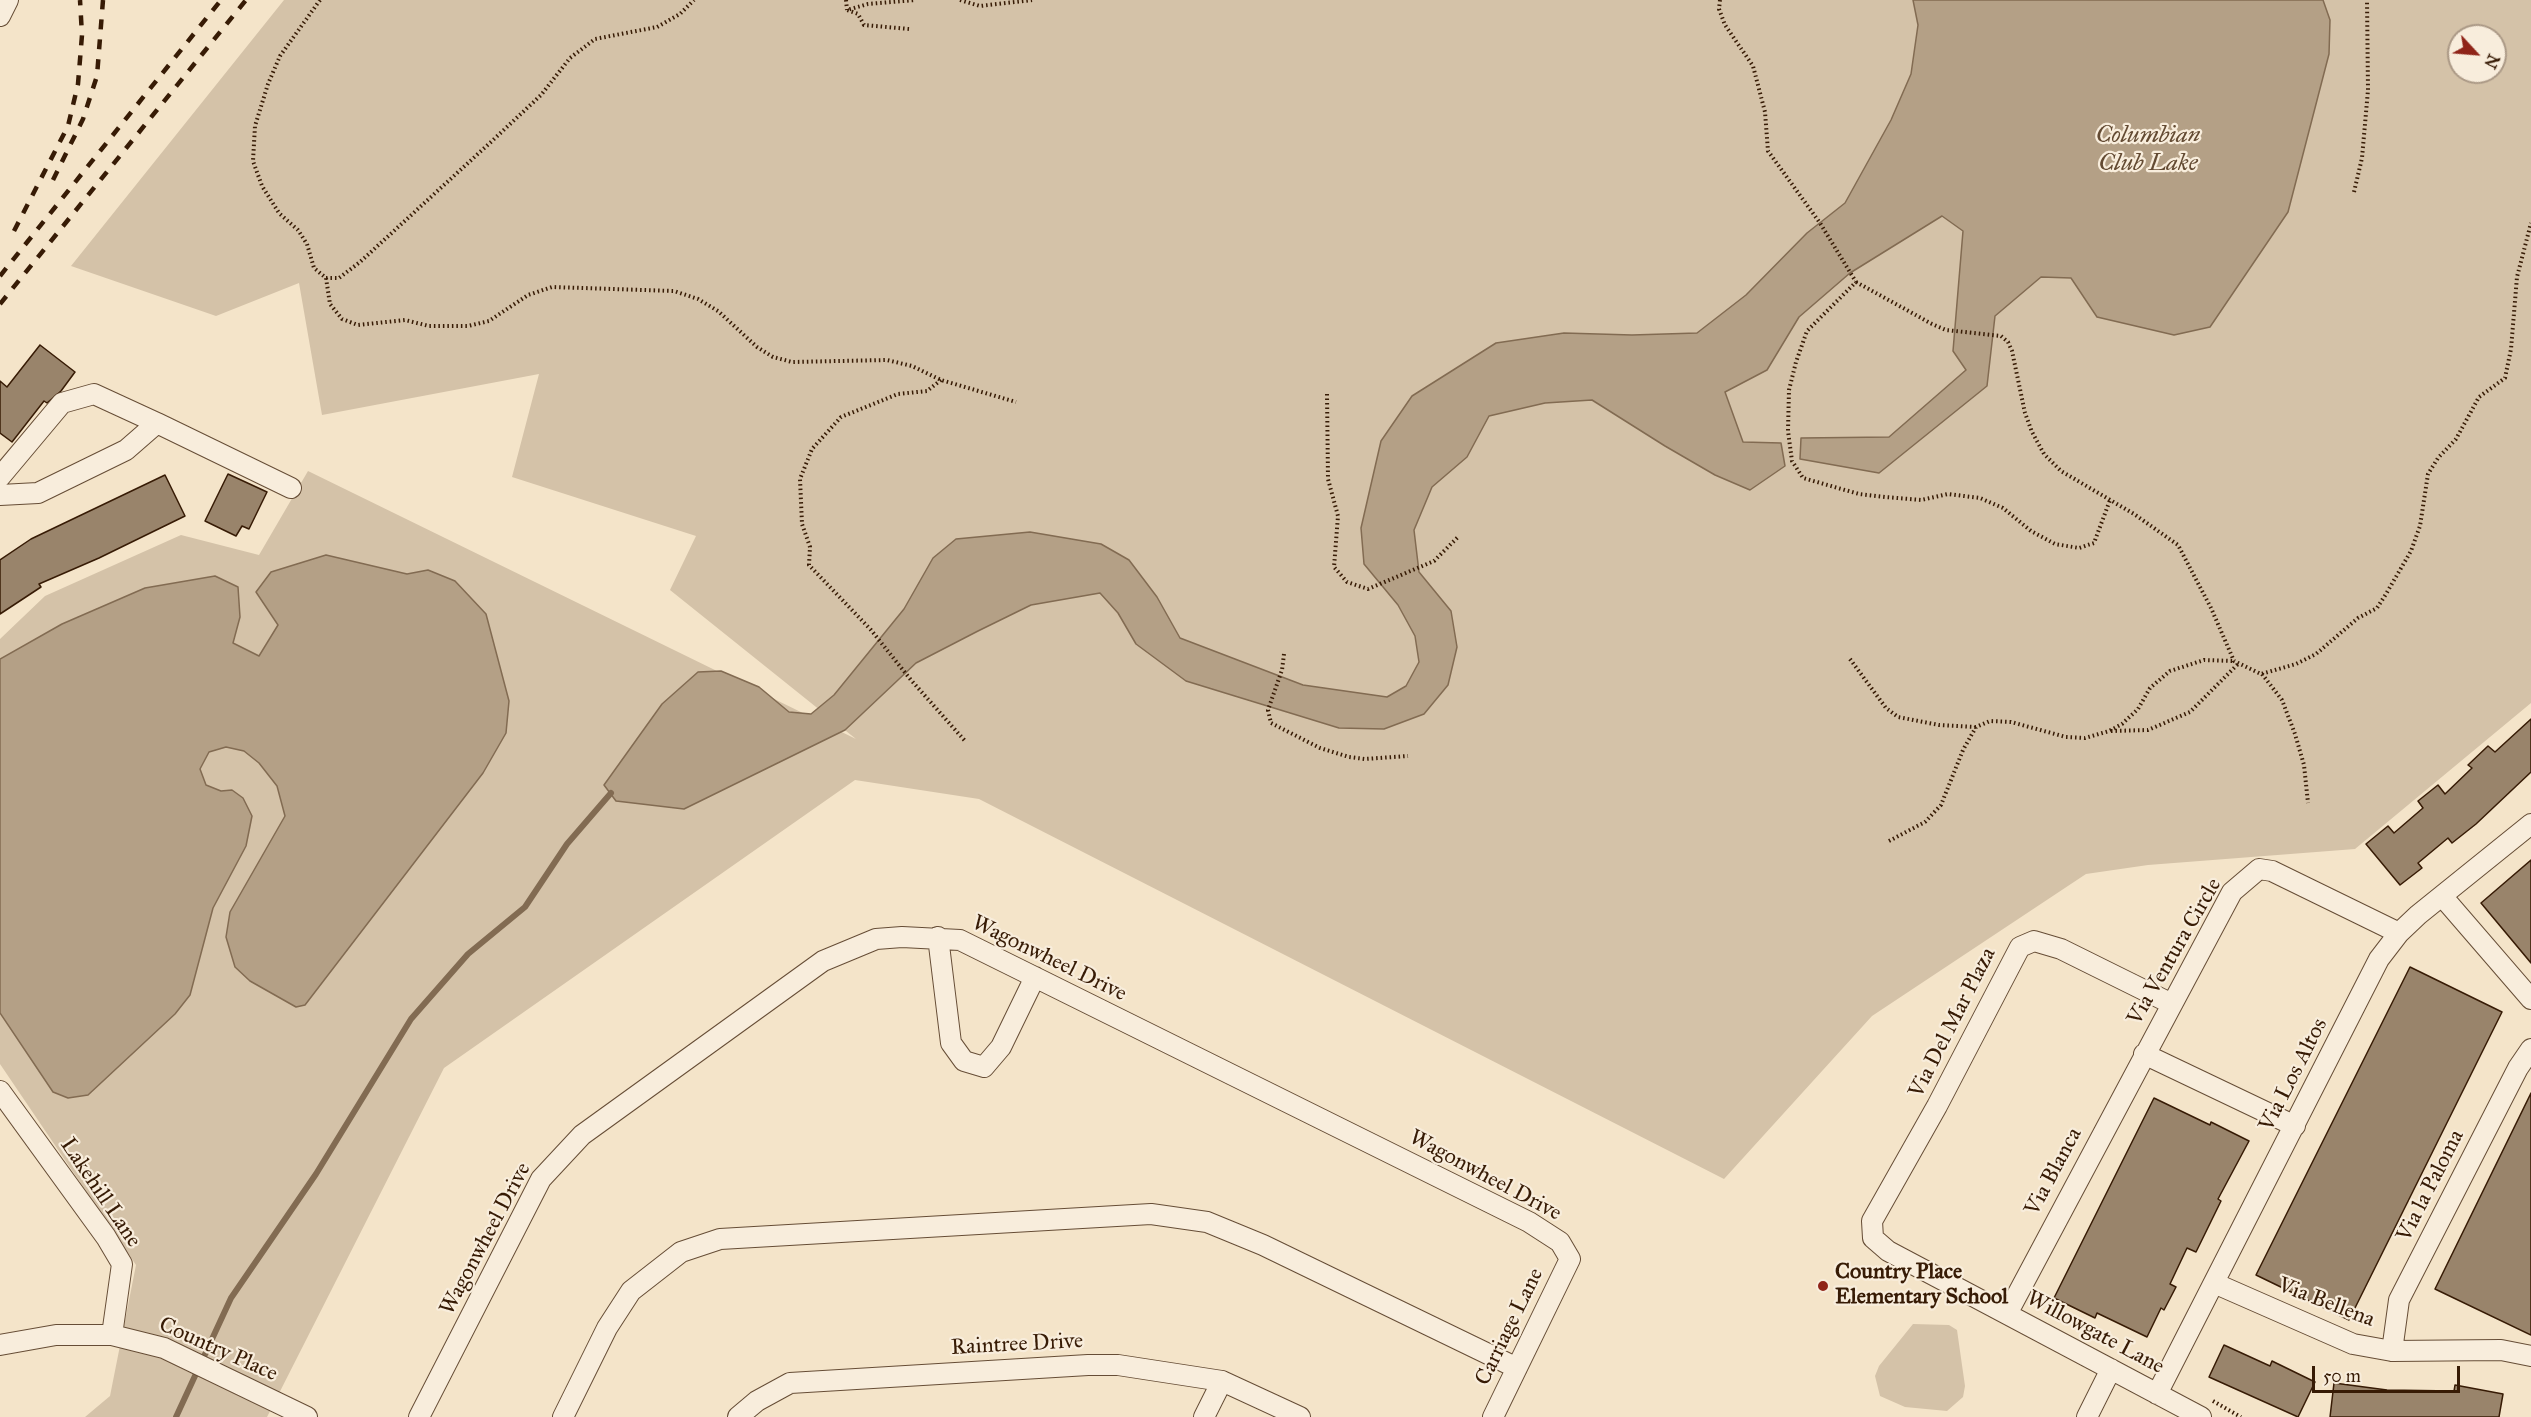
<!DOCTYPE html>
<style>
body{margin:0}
#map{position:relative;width:2531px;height:1417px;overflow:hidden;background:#f4e4c9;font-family:"IM FELL Great Primer",serif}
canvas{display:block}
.north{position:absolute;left:2447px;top:24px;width:60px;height:60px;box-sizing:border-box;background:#f8eddc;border:2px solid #ab9986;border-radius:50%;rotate:116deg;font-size:16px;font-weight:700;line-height:24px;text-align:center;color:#371b05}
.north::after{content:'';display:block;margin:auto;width:21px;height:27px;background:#8f2418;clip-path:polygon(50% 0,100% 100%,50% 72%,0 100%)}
.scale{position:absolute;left:2312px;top:1366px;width:148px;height:27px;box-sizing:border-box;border:3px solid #371b05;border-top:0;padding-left:8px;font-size:18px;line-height:21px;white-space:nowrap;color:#371b05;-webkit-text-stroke:4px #f8eddc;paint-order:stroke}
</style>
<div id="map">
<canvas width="2531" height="1417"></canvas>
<div class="north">N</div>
<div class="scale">50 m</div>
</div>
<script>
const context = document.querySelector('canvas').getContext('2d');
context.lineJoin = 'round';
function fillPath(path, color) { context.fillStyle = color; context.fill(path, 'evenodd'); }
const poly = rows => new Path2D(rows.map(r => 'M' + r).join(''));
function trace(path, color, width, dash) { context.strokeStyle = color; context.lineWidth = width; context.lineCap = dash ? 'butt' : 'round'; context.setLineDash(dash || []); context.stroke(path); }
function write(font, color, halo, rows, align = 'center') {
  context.font = font + ' "IM FELL Great Primer",serif'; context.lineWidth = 4.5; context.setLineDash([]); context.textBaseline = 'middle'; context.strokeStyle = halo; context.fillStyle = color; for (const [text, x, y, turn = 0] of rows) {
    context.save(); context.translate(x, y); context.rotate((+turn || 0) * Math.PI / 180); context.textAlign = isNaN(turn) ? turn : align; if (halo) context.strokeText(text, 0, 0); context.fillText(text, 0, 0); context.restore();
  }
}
const green = poly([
 [284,0,2531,0,2531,703,2355,849,2148,865,2086,874,1872,1016,1724,1179,979,799,855,780,444,1068,267,1417,85,1417,110,1396,136,1265,0,1064,0,639,45,596,181,535,259,555,308,471,856,739,670,590,696,536,512,477,539,374,322,415,299,283,216,316,71,266],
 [2459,36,2495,36,2495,72,2459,72],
 [1913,1324,1949,1325,1957,1330,1965,1386,1963,1397,1947,1411,1905,1407,1880,1396,1875,1376,1879,1366]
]);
const water = poly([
 [1913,0,2323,0,2330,20,2329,54,2288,212,2210,327,2174,335,2097,317,2071,278,2041,277,1995,316,1987,386,1879,473,1800,459,1801,438,1889,437,1966,370,1953,351,1963,231,1942,216,1850,273,1799,317,1767,370,1725,392,1743,442,1781,443,1785,466,1750,490,1715,475,1665,446,1592,400,1545,403,1489,416,1467,457,1432,487,1414,530,1419,572,1451,611,1457,647,1448,685,1424,714,1384,729,1339,728,1186,681,1136,644,1118,613,1100,593,1031,605,978,631,916,663,845,730,684,809,616,801,604,785,662,704,698,672,721,671,759,687,789,712,811,714,834,695,904,609,933,558,956,539,1030,532,1101,544,1129,560,1157,597,1180,638,1303,685,1387,697,1406,686,1419,662,1415,636,1398,605,1364,564,1361,528,1381,441,1412,396,1496,343,1564,333,1632,335,1697,333,1746,295,1807,233,1845,203,1891,120,1911,74,1918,25,1913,0],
 [326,555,407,574,428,570,455,581,486,614,509,701,506,733,483,773,305,1005,296,1007,250,981,235,967,226,937,230,912,285,816,277,786,259,763,244,751,226,747,209,752,200,769,206,785,221,791,232,790,243,798,252,816,246,846,213,908,190,995,175,1014,88,1095,68,1098,53,1092,0,1013,0,659,62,624,145,588,215,576,238,587,240,617,233,643,259,656,278,625,256,592,271,572,326,555]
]);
const stream = poly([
 [176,1417,231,1298,316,1174,411,1019,468,954,525,907,567,844,611,793]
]);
const building = poly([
 [40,345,75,372,61,391,47,403,44,401,12,442,0,433,0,381,7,387,40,345],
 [228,474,267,492,249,529,242,526,236,536,205,521,228,474],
 [165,475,185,516,99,558,39,584,41,587,0,614,0,560,31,539,165,475],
 [2531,719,2531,772,2476,824,2452,843,2448,838,2418,863,2422,868,2400,885,2366,844,2388,826,2394,833,2423,808,2418,801,2438,785,2445,794,2472,768,2468,765,2488,746,2495,752,2531,719],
 [2531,860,2531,963,2481,903,2531,860],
 [2410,967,2502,1012,2349,1320,2256,1275,2410,967],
 [2531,1093,2531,1335,2435,1289,2531,1093],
 [2154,1098,2210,1125,2211,1122,2249,1141,2218,1199,2221,1201,2196,1252,2187,1248,2170,1284,2176,1287,2164,1310,2161,1308,2147,1337,2097,1313,2095,1318,2054,1298,2154,1098],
 [2224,1345,2270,1366,2272,1361,2315,1382,2298,1417,2209,1377,2224,1345],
 [2334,1383,2387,1390,2454,1391,2455,1385,2503,1394,2499,1417,2330,1417,2334,1383]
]);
const path = poly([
 [320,0,280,56,268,84,255,126,253,161,262,186,279,213,298,230,307,244,314,268,326,278,339,278,360,262,492,141,541,95,570,58,595,39,657,27,680,14,694,0],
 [846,0,847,10],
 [960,0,980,6,1032,0],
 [1720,0,1719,9,1725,25,1753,66,1765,112,1768,151,1820,223,1856,282,1807,331,1796,362,1789,390,1788,431,1792,461,1803,478,1859,494,1885,497,1921,500,1948,494,1980,498,2003,508,2031,531,2055,544,2079,548,2094,543,2110,500],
 [909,29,864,25,858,14,847,10,868,4,916,0],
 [2354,192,2362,158,2368,90,2367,0],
 [326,278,330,304,342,319,358,325,405,320,429,326,468,326,489,321,528,295,552,287,674,291,698,299,718,311,757,347,773,357,792,362,887,360,912,366,941,380,1016,402],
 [1856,282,1932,324,1946,330,2001,336,2008,342,2012,351,2025,413,2032,432,2044,454,2061,471,2134,514,2178,545,2211,608,2234,661,2261,674,2296,664,2316,654,2358,618,2377,608,2386,594,2411,551,2420,526,2428,474,2438,458,2456,439,2479,397,2505,378,2511,349,2517,277,2531,223],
 [941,380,927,391,898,394,841,417,812,449,800,479,802,524,810,547,809,565,871,630,911,680,966,742],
 [1327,394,1328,479,1338,516,1334,567,1347,582,1368,589,1434,561,1459,536],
 [1284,654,1282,670,1268,710,1271,723,1320,748,1349,757,1365,759,1408,756],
 [1850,659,1886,708,1898,717,1939,725,1976,727],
 [2262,674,2282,700,2295,734,2304,765,2308,803],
 [2111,731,2148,730,2190,712,2239,663],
 [1889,841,1925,822,1941,805,1963,750,1976,727,1990,721,2011,722,2066,737,2085,738,2109,731,2122,724,2138,709,2150,688,2170,671,2204,660,2234,661],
 [2213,1401,2241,1417]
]);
const minor = poly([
 [0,16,8,0],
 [157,423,291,488],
 [0,477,62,403,94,394,157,423,126,450,38,493,0,495],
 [2442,896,2531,999],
 [938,937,951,1043,964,1061,984,1067,1001,1047,1035,977],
 [2172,1004,2061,949,2034,941,2020,947,1937,1106,1872,1221,1873,1238,1888,1251,2201,1417],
 [2144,1054,2295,1126],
 [0,1091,106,1237,122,1264,112,1335],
 [2214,1283,2353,1344,2392,1351,2501,1350,2531,1356],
 [2007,1314,2232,892,2259,869,2272,871,2399,933],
 [0,1345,56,1335,112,1335,164,1348,307,1417],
 [2392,1351,2399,1300,2518,1068,2531,1049],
 [2157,1394,2379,959,2399,933,2418,915,2531,824],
 [419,1417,541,1179,582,1135,823,961,876,939,902,937,960,940,1529,1222,1560,1242,1570,1259,1493,1417],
 [563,1417,607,1328,631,1291,681,1252,720,1239,1151,1214,1207,1222,1263,1245,1517,1368],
 [738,1417,757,1401,790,1383,1088,1365,1118,1365,1222,1381,1300,1417],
 [1204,1417,1222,1381],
 [2087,1417,2111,1369]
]);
const rail = poly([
 [53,180,83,119,97,76,103,0],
 [14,231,68,126,78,84,82,35,80,0],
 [0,276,221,0],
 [0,304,246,0]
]);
const markers = [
 [1823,1286,6,"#8f2418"]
];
const streetNames = [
 ["Via Ventura Circle",2175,952,-60],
 ["Wagonwheel Drive",1049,959,26],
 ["Via Del Mar Plaza",1953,1023,-63],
 ["Via Los Altos",2294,1075,-63],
 ["Via Blanca",2054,1172,-62],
 ["Wagonwheel Drive",1485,1176,28],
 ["Via la Paloma",2431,1186,-63],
 ["Lakehill Lane",100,1193,56],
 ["Wagonwheel Drive",486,1239,-62],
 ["Via Bellena",2326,1303,21],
 ["Carriage Lane",1510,1327,-64],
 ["Willowgate Lane",2095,1333,28],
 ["Raintree Drive",1017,1345,-3],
 ["Country Place",218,1350,24]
];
const poiNames = [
 ["Country Place",1835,1273],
 ["Elementary School",1835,1298]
];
const waterNames = [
 ["Columbian",2148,136],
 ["Club Lake",2148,164]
];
fillPath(green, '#d4c2a8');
fillPath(water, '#b4a086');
trace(water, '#826b52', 1.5);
trace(stream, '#826b52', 6);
fillPath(building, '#99846b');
trace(building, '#371b05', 1.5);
trace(minor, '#664d36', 22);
trace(path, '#371b05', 4, [1.5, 3]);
trace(minor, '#f8eddc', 20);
trace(rail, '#371b05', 4.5, [10, 10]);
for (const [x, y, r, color] of markers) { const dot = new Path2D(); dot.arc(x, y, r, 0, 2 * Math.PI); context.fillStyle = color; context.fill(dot); trace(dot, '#f8eddc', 2); }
write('22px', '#371b05', '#f8eddc', streetNames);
write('bold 22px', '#371b05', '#f8eddc', poiNames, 'left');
write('italic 24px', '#634a32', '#f8eddc', waterNames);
</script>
